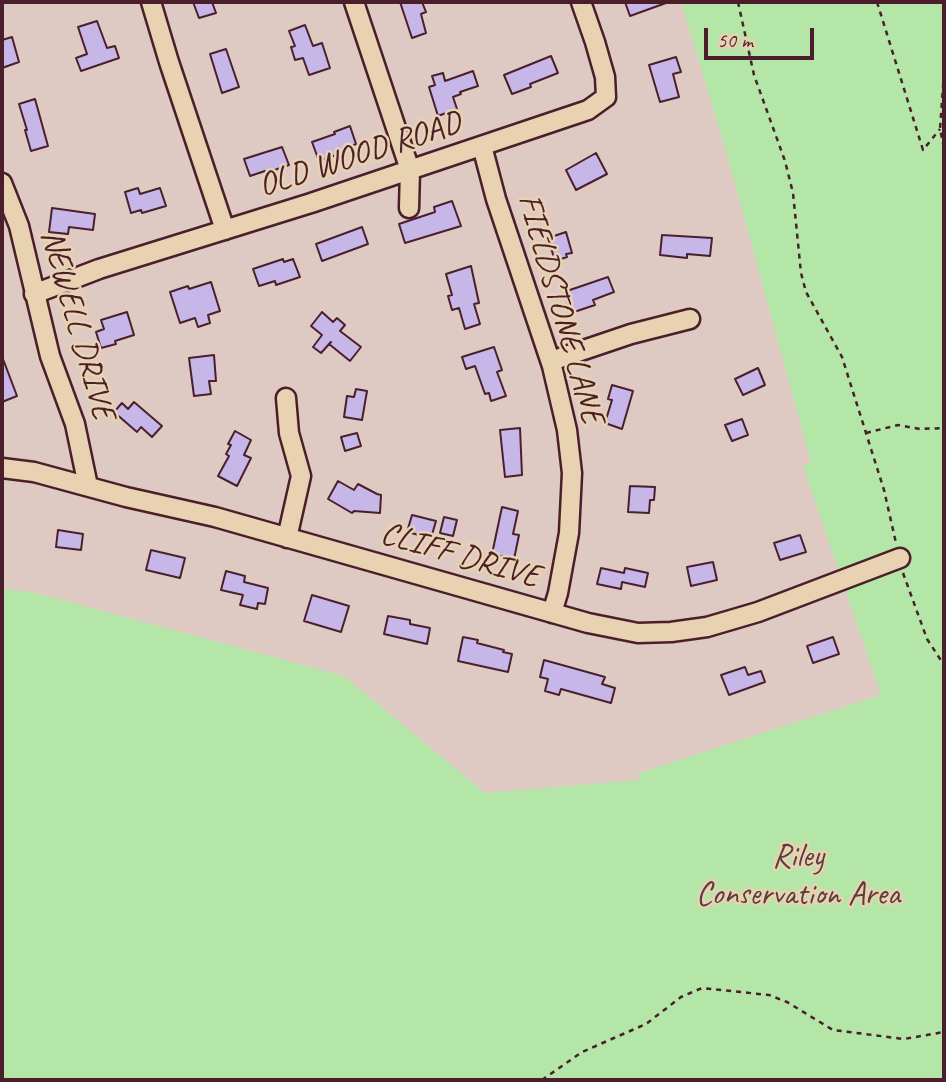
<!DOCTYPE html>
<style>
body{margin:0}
#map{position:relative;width:946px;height:1082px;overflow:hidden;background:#decac2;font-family:Caveat,sans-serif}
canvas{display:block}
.frame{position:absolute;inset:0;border:4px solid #4a1f2b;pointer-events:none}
.scale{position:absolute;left:704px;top:28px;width:110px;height:32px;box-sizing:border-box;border:4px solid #4a1f2b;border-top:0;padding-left:9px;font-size:21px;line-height:24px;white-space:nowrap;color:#4a1f2b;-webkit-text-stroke:5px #e8d2b1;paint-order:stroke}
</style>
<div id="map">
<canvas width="946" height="1082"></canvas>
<div class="frame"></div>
<div class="scale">50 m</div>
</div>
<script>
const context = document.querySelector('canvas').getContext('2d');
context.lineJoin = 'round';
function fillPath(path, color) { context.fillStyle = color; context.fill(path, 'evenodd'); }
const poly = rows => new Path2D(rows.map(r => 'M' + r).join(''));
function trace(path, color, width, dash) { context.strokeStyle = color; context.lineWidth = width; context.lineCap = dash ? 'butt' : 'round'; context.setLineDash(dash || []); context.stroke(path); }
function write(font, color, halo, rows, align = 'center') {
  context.font = font + ' Caveat,sans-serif'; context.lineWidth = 5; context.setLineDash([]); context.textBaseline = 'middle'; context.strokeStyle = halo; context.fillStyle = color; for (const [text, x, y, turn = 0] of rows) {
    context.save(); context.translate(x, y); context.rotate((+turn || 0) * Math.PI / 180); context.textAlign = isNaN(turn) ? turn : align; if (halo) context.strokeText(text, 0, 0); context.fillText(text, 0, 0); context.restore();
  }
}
const green = poly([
 [681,2,944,2,944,1080,2,1080,2,589,32,592,344,676,485,793,640,780,639,773,881,695,803,466,811,462,728,158]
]);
const building = poly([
 [193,2,212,2,216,13,199,18,193,2],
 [400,2,422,2,426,12,421,14,426,33,412,38,400,2],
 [625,2,665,2,666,3,630,16,625,2],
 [97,21,107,48,115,46,119,58,81,71,76,58,87,54,78,27,97,21],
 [305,25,313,46,322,43,330,68,309,75,303,58,295,60,291,47,295,46,289,31,305,25],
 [12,37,19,62,2,68,2,40,12,37],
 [226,49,239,87,222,93,210,54,226,49],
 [551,56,558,73,530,84,531,87,512,94,504,75,551,56],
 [676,57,681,72,673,74,679,97,660,102,649,65,676,57],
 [473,71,478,86,460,92,461,94,453,97,457,109,438,116,429,87,435,85,432,76,443,73,445,81,473,71],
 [35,99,48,146,31,151,25,130,27,130,19,104,35,99],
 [350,126,356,144,341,150,342,153,319,161,312,142,335,134,334,132,350,126],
 [282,147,289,165,266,173,265,171,250,176,244,159,282,147],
 [596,153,607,174,576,190,566,170,596,153],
 [138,188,140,194,160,188,166,206,142,213,141,210,131,213,125,192,138,188],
 [452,201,461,226,405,243,399,224,435,212,434,207,452,201],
 [52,208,95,214,93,230,69,227,68,234,49,232,52,208],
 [362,227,368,244,322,261,316,244,362,227],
 [566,232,572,253,566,254,567,257,555,261,548,238,566,232],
 [662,235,712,238,710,256,687,254,687,258,660,255,662,235],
 [283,259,284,262,293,259,300,277,276,285,275,281,259,286,253,269,283,259],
 [471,266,479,303,474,304,480,324,465,329,459,308,452,310,448,296,452,295,446,274,471,266],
 [608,277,614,292,593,300,595,305,571,313,564,292,608,277],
 [211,282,220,311,208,315,210,323,198,327,195,318,180,323,170,292,188,286,189,289,211,282],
 [127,312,134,335,115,341,116,344,101,348,96,332,104,329,101,320,127,312],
 [322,312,333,322,337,318,345,325,340,331,361,347,350,361,329,344,331,342,321,353,313,347,322,335,311,326,322,312],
 [494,347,502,370,497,372,506,396,491,401,489,393,485,394,475,366,466,369,462,357,494,347],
 [214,355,216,381,209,381,211,394,194,396,189,358,214,355],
 [3,359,17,396,2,402,2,360,3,359],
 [758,368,765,385,743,395,735,379,758,368],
 [612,385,633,391,622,429,605,423,612,400,608,399,612,385],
 [356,389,367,391,362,420,344,417,347,396,354,397,356,389],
 [134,402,162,426,152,437,141,427,137,432,114,412,122,403,128,409,134,402],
 [742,419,748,435,732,441,725,425,742,419],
 [520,428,522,475,505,477,500,430,520,428],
 [235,431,251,440,244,455,251,458,237,486,218,476,229,456,226,454,231,445,228,444,235,431],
 [357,433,361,446,345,451,341,437,357,433],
 [338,481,354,490,358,484,377,494,381,495,380,513,354,511,352,513,328,499,338,481],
 [630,486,655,487,654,500,650,500,649,513,628,512,630,486],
 [502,507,518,511,513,534,519,535,514,559,492,554,502,507],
 [412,515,436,521,431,538,407,532,412,515],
 [444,517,457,520,453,536,440,533,444,517],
 [58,530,83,534,81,550,56,547,58,530],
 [800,535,806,552,780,560,774,543,800,535],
 [151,550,185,558,180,578,146,570,151,550],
 [713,562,717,580,691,586,687,567,713,562],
 [601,568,624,573,625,568,648,573,645,587,622,582,621,589,597,584,601,568],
 [226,571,245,576,244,582,268,588,265,604,258,603,257,609,240,605,243,595,221,590,226,571],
 [312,595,349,606,341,632,304,621,312,595],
 [388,616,410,620,410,624,430,628,427,644,384,634,388,616],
 [463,637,478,640,477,643,504,650,503,652,512,654,508,672,458,661,463,637],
 [833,637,839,654,813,663,807,646,833,637],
 [544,660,605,677,602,684,615,688,611,703,561,689,559,695,545,691,548,679,540,677,544,660],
 [745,667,748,675,761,671,765,682,729,695,721,675,745,667]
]);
const path = poly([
 [738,2,754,75,785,161,793,193,801,273,806,292,842,357,884,490,896,543],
 [877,2,923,150,940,129],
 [944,73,940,129,944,148],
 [866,433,898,425,920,429,944,428],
 [903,573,927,639,944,665],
 [542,1080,582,1052,646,1024,681,997,702,988,769,995,787,1002,833,1030,904,1039,944,1032]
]);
const street = poly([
 [151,2,169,62,225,230],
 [354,2,410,170,409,208],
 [482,146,496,199,552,366,567,430,572,473,569,533,558,593,552,613],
 [2,183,19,226,50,356,75,424,88,486],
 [34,294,99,269,311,203,588,110,606,97,605,77,595,42,581,2],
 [551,361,631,334,690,319],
 [286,398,289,433,301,476,287,538],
 [2,468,34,472,126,497,215,517,588,623,638,633,671,632,707,627,758,612,900,558]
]);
const streetNames = [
 ["OLD WOOD ROAD",360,155,-18],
 ["FIELDSTONE LANE",560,309,74],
 ["NEWELL DRIVE",77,325,74],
 ["CLIFF DRIVE",460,556,16]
];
const parkNames = [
 ["Riley",798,857],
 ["Conservation Area",798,895]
];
fillPath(green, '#b3e6a7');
fillPath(building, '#c6b7e8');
trace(building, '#4a1f2b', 2);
trace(street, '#4a1f2b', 23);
trace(path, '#4a1f2b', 2.5, [5, 5]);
trace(street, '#e8d2b1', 18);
write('33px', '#4a1f2b', '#e8d2b1', streetNames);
write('33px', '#5a3d3e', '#e8d2b1', parkNames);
</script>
